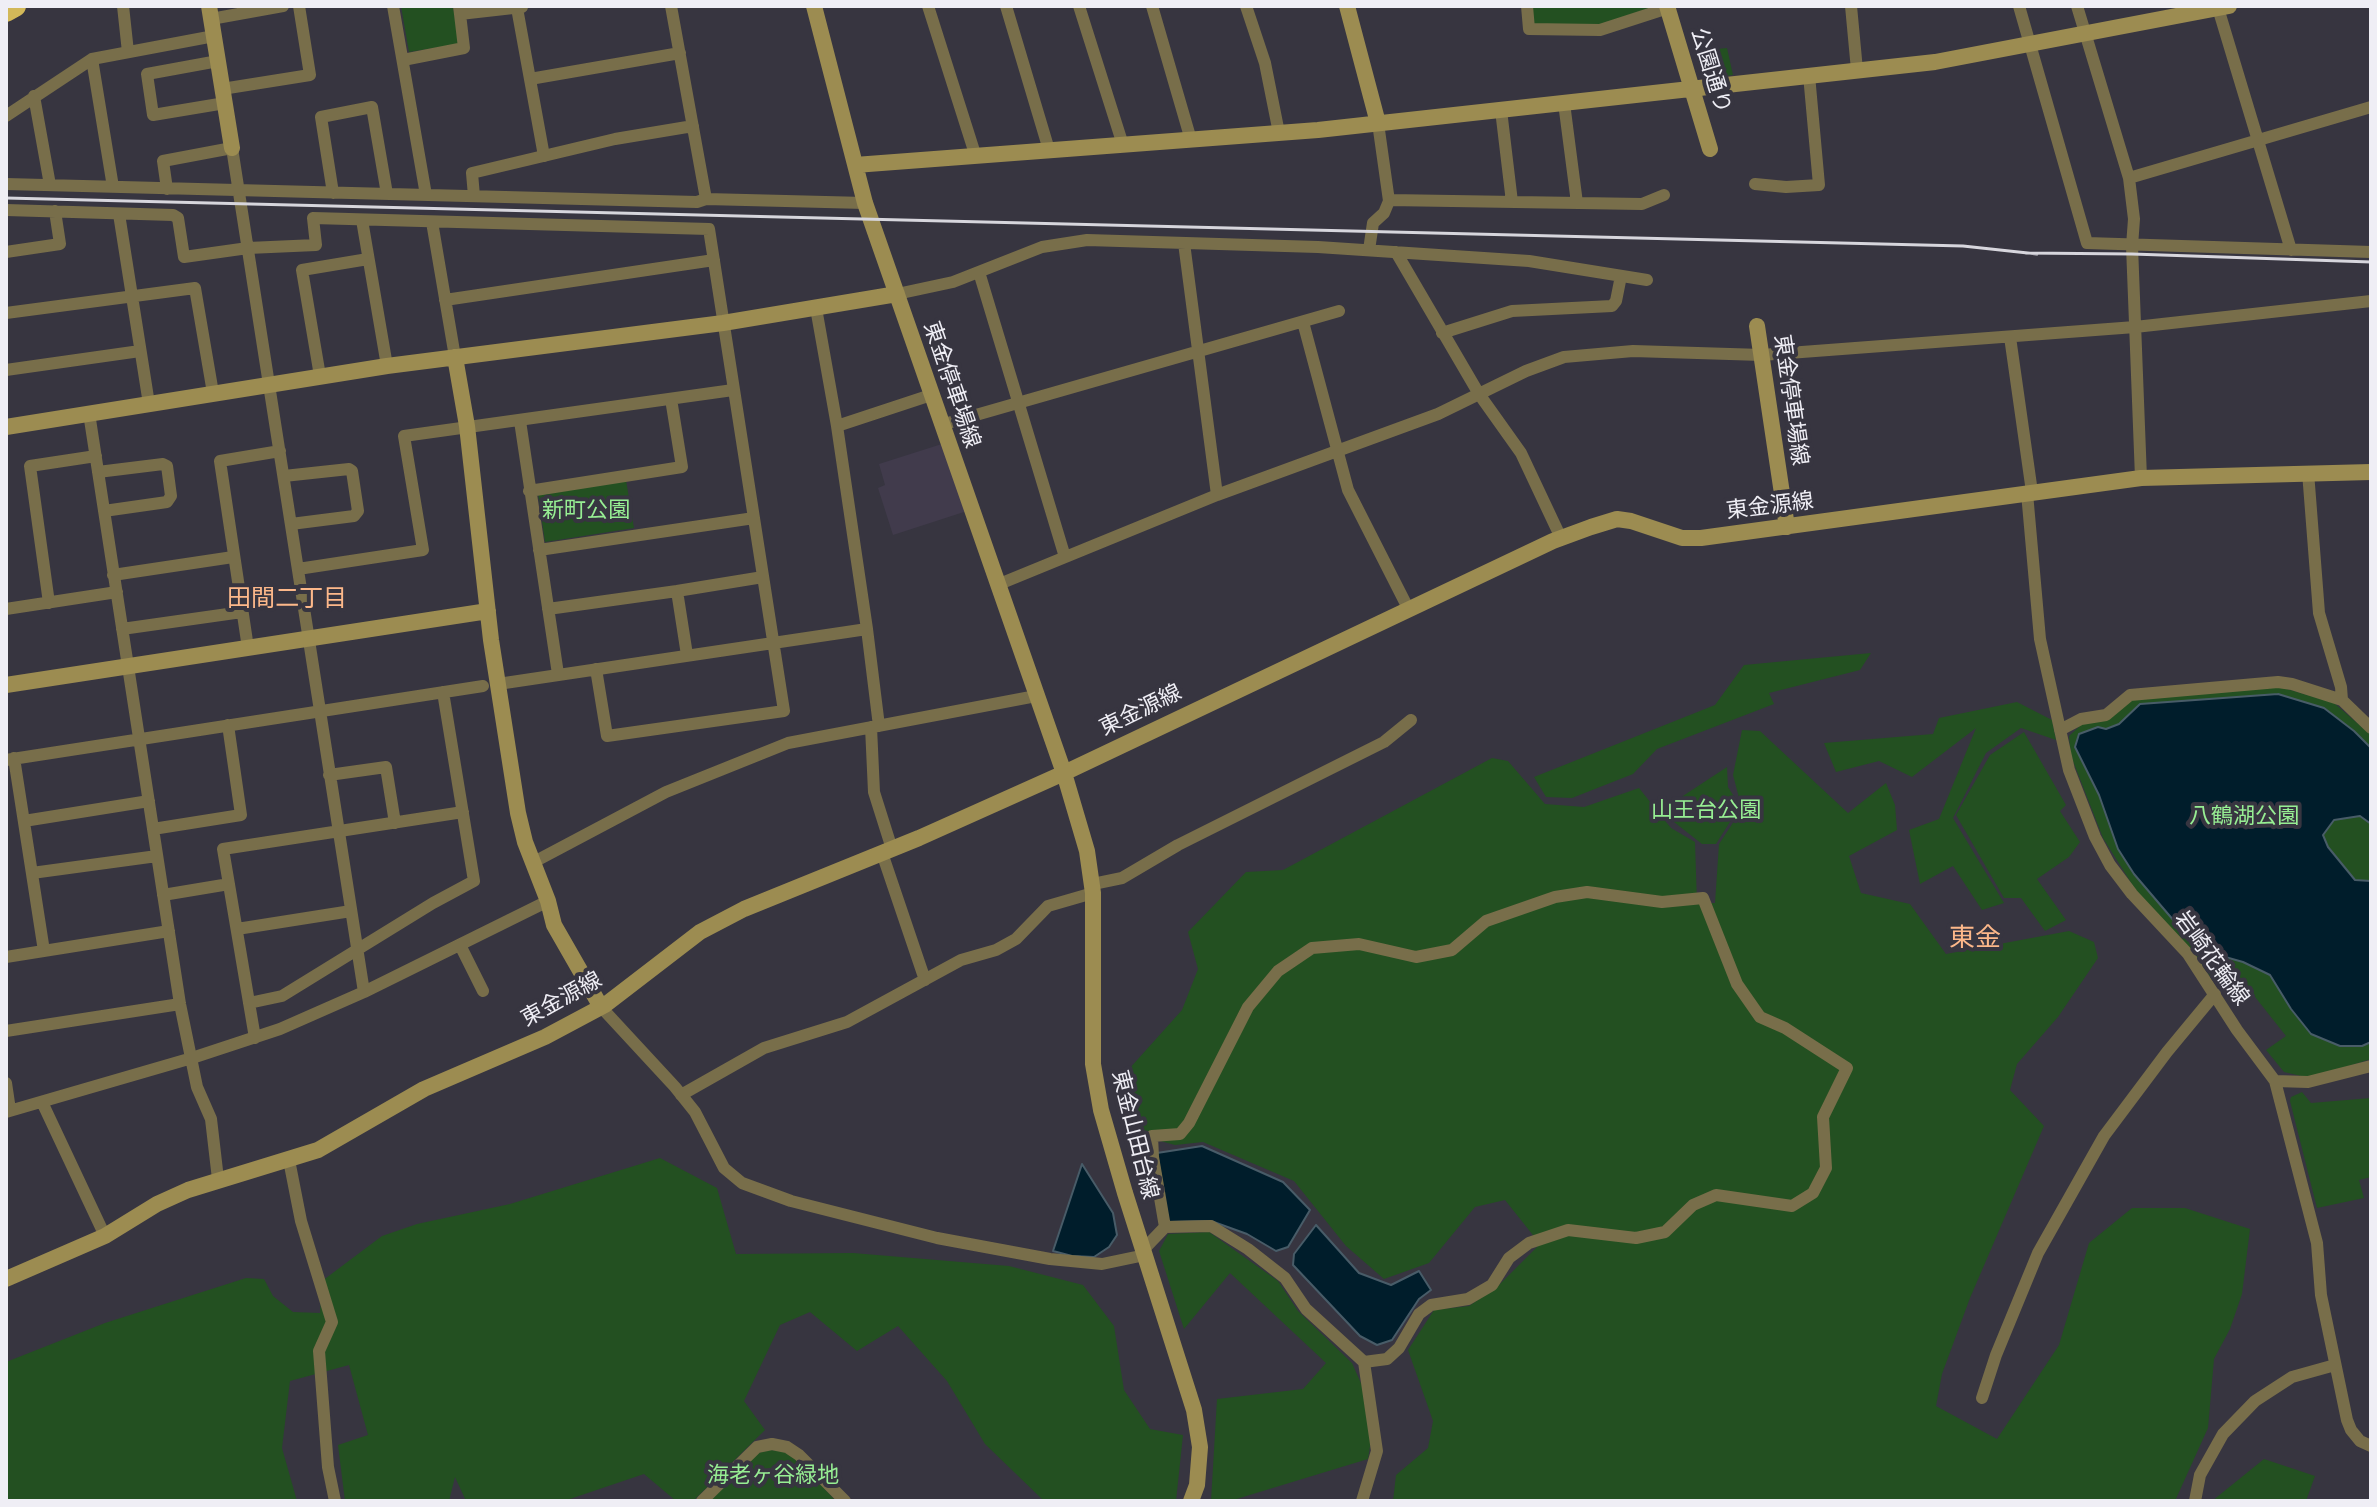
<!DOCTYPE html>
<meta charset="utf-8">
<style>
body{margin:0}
#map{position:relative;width:2377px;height:1507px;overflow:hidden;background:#373540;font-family:"Varela Round",sans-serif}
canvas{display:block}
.frame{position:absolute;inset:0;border:8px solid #efeef5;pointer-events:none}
</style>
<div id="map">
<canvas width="2377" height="1507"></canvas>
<div class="frame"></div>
</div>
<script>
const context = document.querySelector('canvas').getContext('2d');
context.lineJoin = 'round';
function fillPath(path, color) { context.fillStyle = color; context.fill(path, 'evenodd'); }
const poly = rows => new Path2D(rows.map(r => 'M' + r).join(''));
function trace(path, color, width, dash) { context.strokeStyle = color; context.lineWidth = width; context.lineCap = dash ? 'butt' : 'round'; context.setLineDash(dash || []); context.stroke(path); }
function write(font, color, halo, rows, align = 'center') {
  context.font = font + ' "Varela Round","Noto Sans JP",sans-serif'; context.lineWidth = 8; context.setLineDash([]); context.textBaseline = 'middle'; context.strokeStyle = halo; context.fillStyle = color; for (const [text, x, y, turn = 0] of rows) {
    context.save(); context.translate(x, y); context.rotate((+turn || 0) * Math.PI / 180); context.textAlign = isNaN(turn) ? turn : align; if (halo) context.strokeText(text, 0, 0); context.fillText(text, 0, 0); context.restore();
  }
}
const industrial = poly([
 [945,443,967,511,893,535,878,488,885,485,879,464]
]);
const green = poly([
 [401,6,453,6,459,44,409,52],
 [1532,6,1653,6,1654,7,1598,25,1534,26],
 [1727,48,1733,75,1718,77,1702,68,1698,51],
 [626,480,634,528,545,542,538,493],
 [1871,653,1860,670,1769,693,1774,704,1657,749,1633,774,1572,798,1546,797,1534,777,1715,705,1744,665],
 [2277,686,2334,703,2371,735,2371,1059,2310,1078,2284,1072,2266,1050,2286,1036,2244,983,2219,986,2135,889,2103,838,2071,756,2069,736,2081,725,2132,699],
 [2017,702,2052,720,2056,740,2021,728,1986,753,1953,818,2004,903,1982,910,1953,866,1920,884,1909,830,1939,819,1976,728,1912,777,1879,761,1836,772,1824,743,1933,734,1939,718],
 [1742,730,1760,731,1848,813,1886,783,1895,805,1897,830,1849,856,1861,893,1910,904,1946,954,2069,931,2094,942,2098,958,2058,1017,2017,1064,2010,1090,2044,1126,1970,1298,1942,1374,1936,1406,1997,1439,2059,1345,2089,1243,2132,1208,2185,1208,2250,1229,2242,1294,2230,1329,2214,1359,2208,1428,2175,1501,1393,1501,1396,1475,1428,1448,1433,1421,1408,1350,1434,1310,1469,1306,1497,1287,1540,1244,1505,1200,1475,1207,1429,1263,1384,1279,1346,1246,1294,1181,1203,1142,1175,1145,1142,1136,1131,1112,1129,1069,1182,1010,1198,969,1188,932,1246,872,1283,870,1492,758,1508,761,1545,804,1584,807,1639,788,1671,828,1695,842,1697,903,1715,903,1719,844,1742,809,1733,775],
 [2024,732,2066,805,2060,811,2080,842,2069,857,2037,879,2066,920,2045,931,2021,898,2004,898,1956,815,1990,755],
 [1727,767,1728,787,1740,806,1716,844,1702,844,1660,811],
 [2302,1092,2311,1103,2371,1098,2371,1177,2359,1180,2364,1198,2317,1208,2290,1101,2291,1097],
 [660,1158,717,1188,736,1254,853,1253,1009,1266,1083,1285,1114,1326,1124,1390,1150,1429,1183,1435,1176,1501,1044,1501,985,1444,947,1381,898,1326,857,1351,810,1312,780,1325,744,1401,765,1430,693,1501,676,1501,644,1474,564,1501,466,1501,455,1477,449,1501,345,1501,338,1445,368,1435,349,1365,290,1381,282,1448,297,1501,6,1501,6,1362,105,1323,246,1278,264,1279,273,1296,293,1312,320,1313,322,1281,382,1236,417,1224,510,1204],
 [1209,1232,1278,1281,1298,1311,1352,1363,1375,1415,1368,1459,1230,1501,1211,1501,1217,1399,1303,1389,1326,1363,1230,1273,1184,1329,1159,1251,1168,1234],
 [770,1450,783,1451,794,1457,836,1501,710,1501,758,1453],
 [2264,1459,2315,1476,2306,1501,2212,1501]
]);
const water = poly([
 [2278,694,2324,708,2354,731,2371,748,2371,824,2360,816,2334,820,2323,835,2328,847,2355,880,2371,881,2371,1042,2362,1046,2340,1046,2311,1034,2291,1009,2270,975,2243,962,2204,951,2180,928,2134,874,2118,849,2099,795,2075,747,2079,734,2098,727,2106,729,2119,724,2140,704,2278,694],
 [1202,1146,1283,1182,1310,1210,1288,1247,1276,1251,1247,1234,1211,1221,1168,1222,1157,1153,1202,1146],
 [1082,1164,1113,1213,1117,1235,1109,1247,1094,1257,1072,1256,1053,1251,1082,1164],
 [1316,1225,1359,1273,1391,1285,1419,1271,1431,1290,1419,1299,1392,1340,1377,1345,1360,1336,1293,1265,1294,1254,1316,1225]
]);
const street = poly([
 [123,6,128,52],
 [393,6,426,195],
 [459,6,460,14,522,7],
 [671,6,706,199],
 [928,6,976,157],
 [1006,6,1049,150],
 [1079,6,1123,145],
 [1152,6,1191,140],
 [1246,6,1265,63,1279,133],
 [1527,6,1529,29,1600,30,1668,8],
 [1851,6,1857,70],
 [2019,6,2087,243,2371,252],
 [2077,6,2129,178,2134,219,2132,246,2141,478],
 [517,8,544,156],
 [2218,8,2291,250],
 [211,19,283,6],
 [92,59,113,187],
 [403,60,464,48,460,14],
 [218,61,147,74,153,115,225,103],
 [530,79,680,53],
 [222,89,310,75,299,6],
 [34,96,50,185],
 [1564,103,1577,203],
 [1501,110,1512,202],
 [6,116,92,59,214,36],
 [2129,178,2371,107],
 [6,184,697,202,706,199,865,203],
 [1755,184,1786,187,1819,185,1809,75],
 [167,189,163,161,232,148,364,992],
 [333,193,321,117,372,107,387,194],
 [474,196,472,173,615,139,693,126],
 [1389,200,1642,204,1664,195],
 [6,210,173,215,178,218,184,257,248,248,316,245,313,218,709,229,784,711,607,736,596,669],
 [119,214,149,404],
 [362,220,387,366],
 [432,222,455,357],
 [1184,243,1217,495],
 [1369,250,1373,223,1384,213,1389,201,1378,123],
 [6,252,60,244,55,211],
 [1396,252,1479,394,1521,453,1561,538],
 [979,272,1065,557],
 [897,294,953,282,1042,247,1087,240,1318,247,1529,261,1647,280],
 [445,300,714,260],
 [816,308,837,426,867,629,879,726],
 [6,313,195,288,213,393],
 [1303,322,1348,490,1409,610],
 [1442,333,1512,311,1612,306,1616,301,1621,276],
 [2010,337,2032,492],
 [6,370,140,351],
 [320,376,302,270,368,259],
 [89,413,180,1004,197,1087,211,1119,218,1179],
 [520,421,558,674],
 [941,425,1339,311],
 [837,426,931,395],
 [98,472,163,464,167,466,171,496,167,502,104,511],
 [2308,472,2319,613,2341,687,2342,700],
 [284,476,349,469,352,471,358,511,354,516,291,524],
 [529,491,682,467,671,399],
 [2027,493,2040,639,2069,770,2095,837,2110,865,2132,894,2188,954,2237,1030,2275,1081,2317,1243,2321,1295,2347,1420,2351,1430,2360,1441,2371,1446],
 [539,550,754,518],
 [298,569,423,550,404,436,733,390],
 [113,575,233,557],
 [997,585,1217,495,1438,414,1526,371,1564,357,1633,351,1762,355,2135,327,2371,301],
 [49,603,30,466,96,456],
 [6,609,117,592],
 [548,609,677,591],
 [122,629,242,612],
 [248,648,220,461,280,451],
 [687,655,677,591,763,577],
 [498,684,867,629],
 [871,727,874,792,892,849],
 [2060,730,2081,719,2106,715,2130,695,2278,682,2292,684,2342,700,2371,728],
 [14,758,44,951],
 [6,760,483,686],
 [329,775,386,767,395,823],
 [24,821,149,801],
 [153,829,241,815,228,725],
 [882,853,925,980],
 [532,863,666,792,788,743,1036,696],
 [32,873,157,856],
 [1093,884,1122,878,1178,845,1384,742,1411,720],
 [163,895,229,884],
 [237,929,351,911],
 [460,945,483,991],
 [6,957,169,931],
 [249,1003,282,996,433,903,474,881,443,692],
 [601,1007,675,1087,695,1112,724,1168,742,1183,791,1201,937,1238,1050,1259,1102,1264,1145,1255],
 [6,1031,180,1004],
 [255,1038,223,849,463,812],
 [2275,1081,2308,1082,2371,1066],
 [6,1083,10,1110],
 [681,1095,764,1048,847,1022,961,960,996,950,1016,939,1048,906,1093,893],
 [42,1102,105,1236],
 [6,1112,192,1058,280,1029,364,992,548,901],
 [289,1160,301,1221,332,1322,319,1351,328,1467,335,1501],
 [1165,1227,1153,1157,1152,1136,1180,1134,1189,1123,1248,1007,1278,971,1312,948,1359,944,1416,957,1452,950,1486,921,1555,897,1587,892,1662,902,1703,898,1737,984,1760,1017,1785,1028,1847,1068,1823,1117,1826,1168,1813,1193,1792,1206,1716,1195,1693,1205,1665,1232,1636,1238,1568,1230,1529,1243,1509,1258,1492,1285,1468,1299,1431,1305,1419,1314,1399,1348,1387,1359,1364,1362],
 [1143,1250,1165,1227,1211,1226,1248,1249,1285,1278,1306,1309,1364,1362,1377,1451,1362,1501],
 [1982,1398,1996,1355,2038,1253,2104,1136,2167,1052,2215,994],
 [702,1501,757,1447,772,1444,787,1447,799,1455,845,1501],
 [2195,1501,2200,1475,2223,1434,2255,1401,2292,1377,2335,1365]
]);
const secondary = poly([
 [209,6,232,148],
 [814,6,865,203,1064,773,1087,851,1093,893,1093,1064,1101,1110,1125,1193,1194,1410,1200,1447,1197,1485,1191,1501],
 [1347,6,1378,123],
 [1667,6,1710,149],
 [855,165,1318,130,1935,62,2229,6],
 [1757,326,1787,527],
 [455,357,467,426,491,640,518,813,525,842,548,901,554,925,601,1007],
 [6,427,387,366,723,323,897,294],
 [6,685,488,611],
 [6,1279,105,1236,157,1204,188,1190,318,1150,424,1089,545,1037,605,1005,700,932,744,909,919,838,1064,773,1553,541,1591,527,1617,519,1631,521,1682,538,1701,538,2141,478,2371,472]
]);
const highway = poly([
 [6,11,15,6]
]);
const rail = poly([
 [6,198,1963,246,2037,254],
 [2026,253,2132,254,2371,262]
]);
const streetNames = [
 ["公園通り",1710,71,73],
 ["東金停車場線",951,385,71],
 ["東金停車場線",1790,400,82],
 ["東金源線",1770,507,-7],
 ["東金源線",1141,711,-26],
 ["岩崎花輪線",2211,959,54],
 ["東金源線",562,1000,-29],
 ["東金山田台線",1134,1135,76]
];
const parkNames = [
 ["新町公園",586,511],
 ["山王台公園",1706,811],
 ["八鶴湖公園",2244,817],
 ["海老ヶ谷緑地",773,1476]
];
const neighbourhoodNames = [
 ["田間二丁目",287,600]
];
const quarterNames = [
 ["東金",1975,939]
];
fillPath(industrial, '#413b4c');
fillPath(green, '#235021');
fillPath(water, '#001d2b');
trace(water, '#485c68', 2);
trace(street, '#786e4a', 12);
trace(secondary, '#9c8c51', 16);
trace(highway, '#d2b859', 22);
trace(rail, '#d7d6dd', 3);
write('22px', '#efeef5', '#373540', streetNames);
write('22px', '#97ee93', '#373540', parkNames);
write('24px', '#fcb88a', '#373540', neighbourhoodNames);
write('26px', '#fcb88a', '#373540', quarterNames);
</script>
